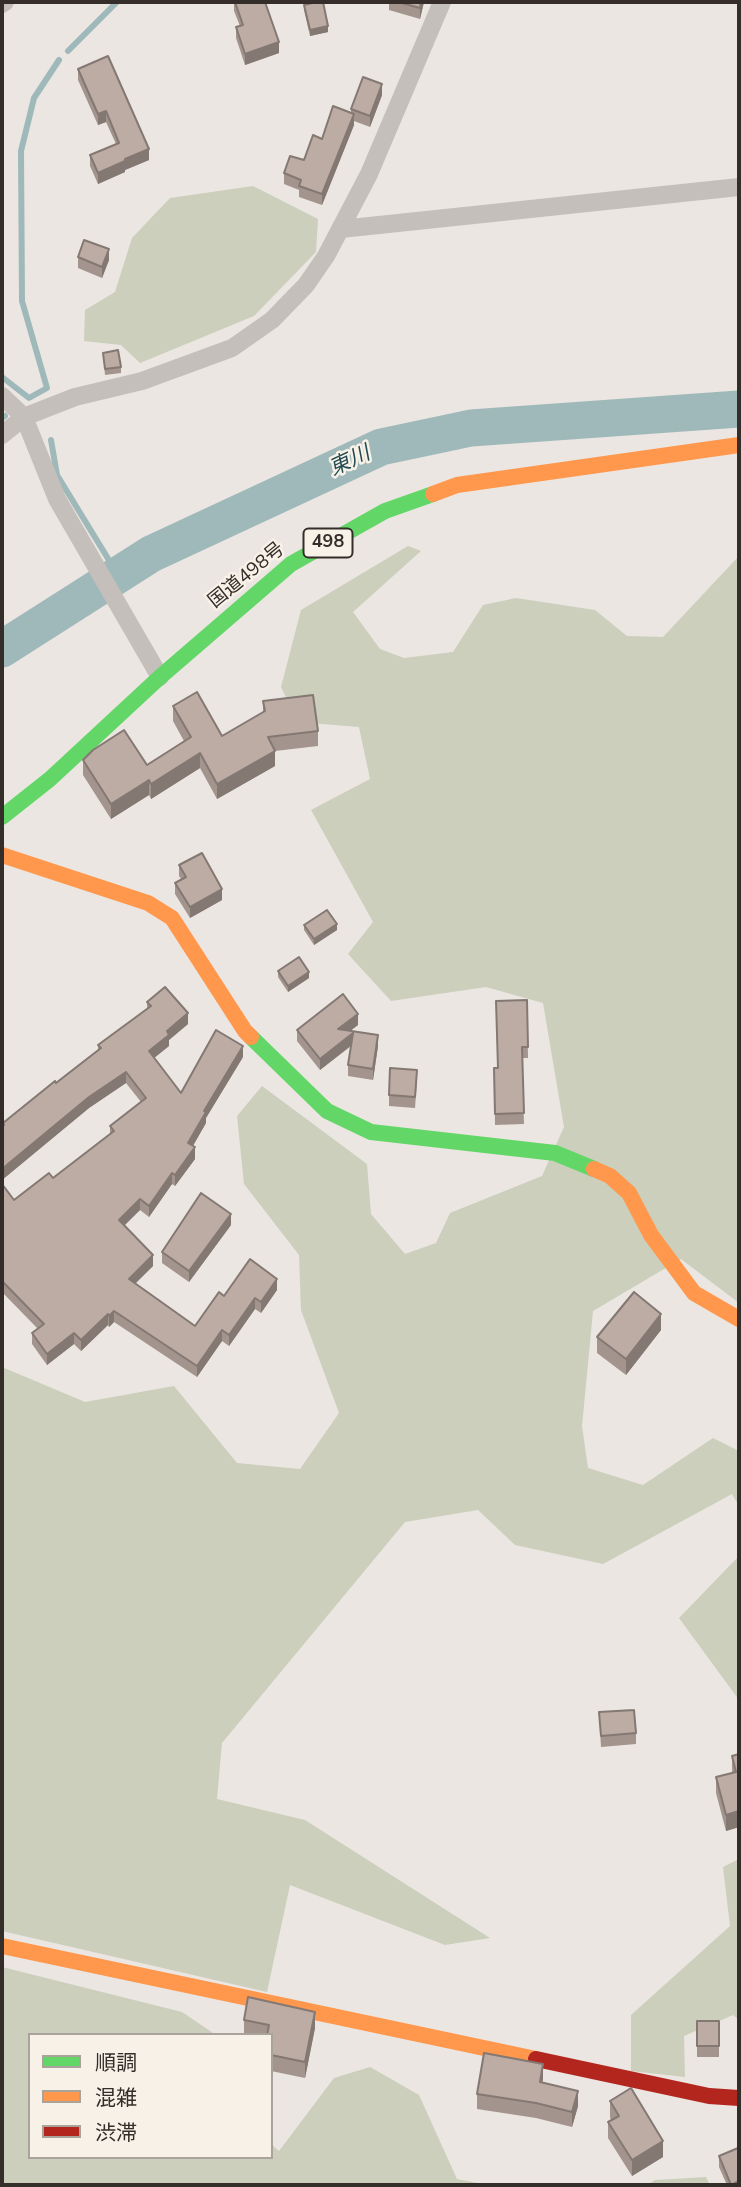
<!DOCTYPE html>
<meta charset="utf-8">
<style>
body{margin:0}
#map{position:relative;width:741px;height:2187px;overflow:hidden;background:#ebe6e1;font-family:"Nunito Sans","Noto Sans JP",sans-serif}
canvas{display:block}
.frame{position:absolute;inset:0;border:4px solid #342d29;pointer-events:none}
.legend{position:absolute;left:28px;top:2033px;width:245px;height:126px;box-sizing:border-box;background:#f8f1e8;border:2px solid #aaa39c;margin:0;padding:9px 12px;list-style:none;font-size:21px;color:#342d29}
.legend li{display:flex;align-items:center;gap:14px;height:35px}
.legend b{width:35px;border:2px solid #aaa39c}
</style>
<div id="map">
<canvas width="741" height="2187"></canvas>
<div class="frame"></div>
<ul class="legend">
<li><b style="height:9px;background:#63d668"></b>順調</li>
<li><b style="height:9px;background:#ff974d"></b>混雑</li>
<li><b style="height:9px;background:#b3261e"></b>渋滞</li>
</ul>
</div>
<script>
const context = document.querySelector('canvas').getContext('2d');
context.lineJoin = 'round';
function fillPath(path, color) { context.fillStyle = color; context.fill(path, 'evenodd'); }
const poly = rows => new Path2D(rows.map(r => 'M' + r).join(''));
function trace(path, color, width, dash) { context.strokeStyle = color; context.lineWidth = width; context.lineCap = dash ? 'butt' : 'round'; context.setLineDash(dash || []); context.stroke(path); }
function write(font, color, halo, rows, align = 'center') {
  context.font = font + ' "Nunito Sans","Noto Sans JP",sans-serif'; context.lineWidth = 5; context.setLineDash([]); context.textBaseline = 'middle'; context.strokeStyle = halo; context.fillStyle = color; for (const [text, x, y, turn = 0] of rows) {
    context.save(); context.translate(x, y); context.rotate((+turn || 0) * Math.PI / 180); context.textAlign = isNaN(turn) ? turn : align; if (halo) context.strokeText(text, 0, 0); context.fillText(text, 0, 0); context.restore();
  }
}
const green = poly([
 [253,186,318,219,316,252,254,316,140,363,121,345,84,341,85,310,115,292,132,238,170,198],
 [408,546,421,551,353,612,380,649,404,658,453,652,483,605,516,598,595,610,627,636,663,637,738,557,739,550,739,1303,681,1259,593,1311,582,1426,588,1468,643,1485,713,1438,739,1451,739,1506,732,1494,603,1564,515,1545,478,1510,405,1522,222,1743,217,1799,305,1820,490,1938,445,1945,290,1885,267,1992,2,1931,2,1367,85,1402,174,1386,237,1463,300,1469,339,1413,301,1310,299,1255,244,1184,237,1116,262,1086,367,1164,371,1214,405,1254,436,1243,450,1213,542,1176,564,1127,543,1003,486,987,391,1001,348,954,373,922,311,810,370,779,359,727,298,722,281,687,301,610],
 [739,1556,739,1700,679,1618],
 [739,1859,739,2020,733,2015,684,2036,685,2077,631,2071,631,2015,730,1926,723,1867],
 [2,1967,182,2012,216,2035,30,2035,30,2157,271,2157,271,2144,279,2151,334,2078,370,2067,419,2095,457,2179,488,2185,2,2185],
 [706,2177,710,2185,648,2185,655,2180]
]);
const stream = poly([
 [68,51,117,2],
 [2,377,29,398,47,388,22,301,21,151,34,98,59,60],
 [2,418,5,416],
 [51,440,57,475,118,575]
]);
const river = poly([
 [2,649,151,554,381,447,471,428,739,409]
]);
const street = poly([
 [2,4,5,2],
 [341,229,739,187],
 [2,396,24,417,57,499,160,677],
 [2,435,24,417,75,397,142,381,232,348,272,320,306,285,326,256,369,174,442,2]
]);
const fast = poly([
 [2,817,50,779,160,677,291,564,385,511,433,494],
 [251,1037,327,1111,371,1132,555,1153,594,1169]
]);
const slow = poly([
 [433,494,457,485,739,445],
 [2,855,148,903,172,918,245,1031,251,1037],
 [594,1169,610,1176,629,1193,651,1235,694,1293,739,1319],
 [2,1946,536,2059]
]);
const jam = poly([
 [536,2059,709,2096,739,2098]
]);
const wall = poly([
 [234,2,265,2,279,53,245,65,236,38,236,27,240,26,234,11],
 [389,2,424,2,420,19,389,10],
 [304,5,328,32,310,36,304,10],
 [78,69,149,160,125,170,125,172,98,184,90,166,90,155,116,144,106,122,98,125,78,80],
 [382,95,370,127,354,121,354,125,322,205,299,197,299,190,284,184,284,173,304,160,322,139,351,113,351,109],
 [78,257,109,260,102,278,78,268],
 [103,353,121,367,121,373,105,375],
 [263,701,318,731,318,746,275,751,275,766,217,799,200,768,151,799,149,795,111,819,83,775,83,760,147,765,184,741,173,721,173,706,222,736,263,712],
 [179,865,222,900,190,918,175,894,175,883,182,880,179,876],
 [304,925,337,930,314,945,304,930],
 [278,971,309,978,288,992,278,977],
 [527,1000,528,1058,522,1058,524,1124,495,1125,494,1068,498,1068],
 [147,1002,188,1024,169,1040,169,1046,154,1058,181,1093,243,1057,206,1118,206,1123,193,1146,195,1159,175,1186,172,1184,149,1217,140,1210,124,1225,153,1266,135,1283,195,1326,224,1296,277,1290,261,1313,255,1309,229,1346,222,1341,197,1377,114,1322,109,1327,108,1325,81,1351,74,1344,47,1365,32,1344,32,1333,38,1329,2,1292,2,1184,14,1200,53,1178,110,1134,110,1126,141,1102,126,1083,89,1108,2,1180,2,1127,3,1123,98,1050,98,1045,147,1009],
 [358,1025,350,1031,378,1046,373,1080,348,1076,348,1065,351,1046,320,1070,297,1041,297,1030],
 [417,1081,415,1108,389,1106,389,1095],
 [231,1225,189,1282,162,1263,162,1252],
 [661,1330,626,1375,597,1353,597,1337],
 [599,1712,636,1733,636,1744,601,1747],
 [739,1754,739,1827,726,1831,716,1793,716,1777,732,1773,732,1756],
 [244,2020,315,2028,305,2078,271,2071,271,2035,244,2035],
 [697,2021,719,2021,719,2057,697,2057],
 [543,2079,542,2082,578,2106,572,2127,536,2118,477,2109,477,2094],
 [610,2101,663,2157,632,2176,608,2138,608,2122,611,2120,610,2117],
 [719,2156,739,2185,727,2185,719,2167]
]);
const shadedWall = poly([
 [421,2,424,2,420,19,420,8],
 [328,26,328,32,310,36,310,30],
 [279,42,279,53,245,65,245,54],
 [382,84,382,95,370,127,370,116],
 [106,111,106,122,98,125,98,114],
 [354,114,354,125,322,205,322,194],
 [149,149,149,160,125,170,125,172,98,184,98,173,125,159],
 [109,249,109,260,102,278,102,267],
 [275,751,275,766,217,799,217,784],
 [200,753,200,768,151,799,151,784],
 [149,780,149,795,111,819,111,804],
 [222,889,222,900,190,918,190,907],
 [337,924,337,930,314,945,314,939],
 [309,972,309,978,288,992,288,986],
 [188,1013,188,1024,169,1040,169,1046,149,1062,149,1051,167,1031],
 [358,1014,358,1025,338,1040,338,1029],
 [353,1033,353,1044,320,1070,320,1059],
 [378,1035,378,1046,373,1080,373,1069],
 [243,1046,243,1057,206,1118,206,1123,188,1154,188,1143,204,1111],
 [126,1072,126,1083,89,1108,2,1180,2,1169,89,1097],
 [195,1147,195,1159,175,1186,175,1175],
 [172,1173,172,1184,149,1217,149,1206],
 [140,1199,140,1210,119,1231,119,1220],
 [231,1214,231,1225,189,1282,189,1271],
 [153,1255,153,1266,129,1290,129,1279],
 [277,1279,277,1290,261,1313,261,1302],
 [255,1298,255,1309,229,1346,229,1335],
 [114,1311,114,1322,109,1327,109,1316],
 [108,1314,108,1325,81,1351,81,1340],
 [661,1314,661,1330,626,1375,626,1359],
 [222,1330,222,1341,197,1377,197,1366],
 [74,1333,74,1344,47,1365,47,1354],
 [739,1811,739,1827,726,1831,726,1815],
 [315,2012,315,2028,305,2078,305,2062],
 [543,2064,543,2079,540,2097,540,2082],
 [578,2091,578,2106,572,2127,572,2112],
 [663,2141,663,2157,632,2176,632,2160]
]);
const building = poly([
 [235,2,265,2,279,42,245,54,236,27,243,25,235,2],
 [317,2,323,2,328,26,310,30,304,5,317,2],
 [398,2,421,2,420,8,398,2],
 [108,56,149,149,125,159,125,161,98,173,90,155,119,143,106,111,98,114,78,69,108,56],
 [363,77,382,84,370,116,351,109,363,77],
 [333,106,354,114,322,194,299,186,301,180,284,173,290,156,304,160,313,135,322,139,333,106],
 [84,240,109,249,102,267,78,257,84,240],
 [118,350,121,367,105,369,103,353,118,350],
 [197,692,222,736,265,711,263,701,313,695,318,731,268,737,275,751,217,784,200,753,151,784,149,780,111,804,83,760,93,750,124,730,147,765,191,737,173,706,197,692],
 [202,853,222,889,190,907,175,883,186,877,179,865,202,853],
 [327,910,337,924,314,939,304,925,327,910],
 [299,957,309,972,288,986,278,971,299,957],
 [165,987,188,1013,167,1031,169,1035,149,1051,181,1093,216,1030,243,1046,204,1111,206,1112,188,1143,195,1147,175,1175,172,1173,149,1206,140,1199,119,1220,153,1255,129,1279,195,1326,219,1292,224,1296,250,1259,277,1279,261,1302,255,1298,229,1335,222,1330,197,1366,114,1311,109,1316,108,1314,81,1340,74,1333,47,1354,32,1333,44,1324,2,1281,2,1184,14,1200,49,1173,53,1178,114,1131,110,1126,146,1098,126,1072,89,1097,2,1169,2,1127,4,1125,3,1123,55,1081,56,1083,101,1048,98,1045,151,1006,147,1002,165,987],
 [343,994,358,1014,338,1029,378,1035,373,1069,348,1065,353,1033,320,1059,297,1030,343,994],
 [527,1000,528,1047,522,1047,524,1113,495,1114,494,1068,498,1068,496,1001,527,1000],
 [390,1068,417,1070,415,1097,389,1095,390,1068],
 [201,1193,231,1214,189,1271,162,1252,201,1193],
 [634,1292,661,1314,626,1359,597,1337,634,1292],
 [738,1353,739,1353,739,1370,738,1370,738,1353],
 [634,1710,636,1733,601,1736,599,1712,634,1710],
 [739,1754,739,1811,726,1815,716,1777,736,1772,732,1756,739,1754],
 [248,1997,315,2012,305,2062,271,2055,271,2035,267,2035,269,2025,244,2020,248,1997],
 [697,2021,719,2021,719,2046,697,2046,697,2021],
 [484,2053,543,2064,540,2082,578,2091,572,2112,536,2103,477,2094,484,2053],
 [631,2088,663,2141,632,2160,608,2122,619,2116,610,2101,631,2088],
 [738,2148,739,2151,739,2181,731,2185,719,2156,738,2148]
]);
const shields = [
 [328,543,49]
];
const shieldNames = [
 ["498",328,543]
];
const streetNames = [
 ["国道498号",247,576,-39]
];
const waterNames = [
 ["東川",350,462,-25]
];
fillPath(green, '#cbcfbc');
trace(stream, '#9fb9ba', 6);
trace(river, '#9fb9ba', 37);
trace(street, '#c4bfba', 18);
trace(fast, '#63d668', 16);
trace(slow, '#ff974d', 16);
trace(jam, '#b3261e', 16);
fillPath(wall, '#a3948d');
fillPath(shadedWall, '#847873');
fillPath(building, '#bdaca4');
trace(building, '#847873', 2);
for (const [x, y, w] of shields) { const box = new Path2D(); box.roundRect(x - w / 2, y - 14.5, w, 29, 5); context.fillStyle = '#f8f1e8'; context.fill(box); trace(box, '#342d29', 2); }
write('bold 18px', '#342d29', null, shieldNames);
write('19px', '#342d29', '#f8f1e8', streetNames);
write('italic 21px', '#224c52', '#f8f1e8', waterNames);
</script>
